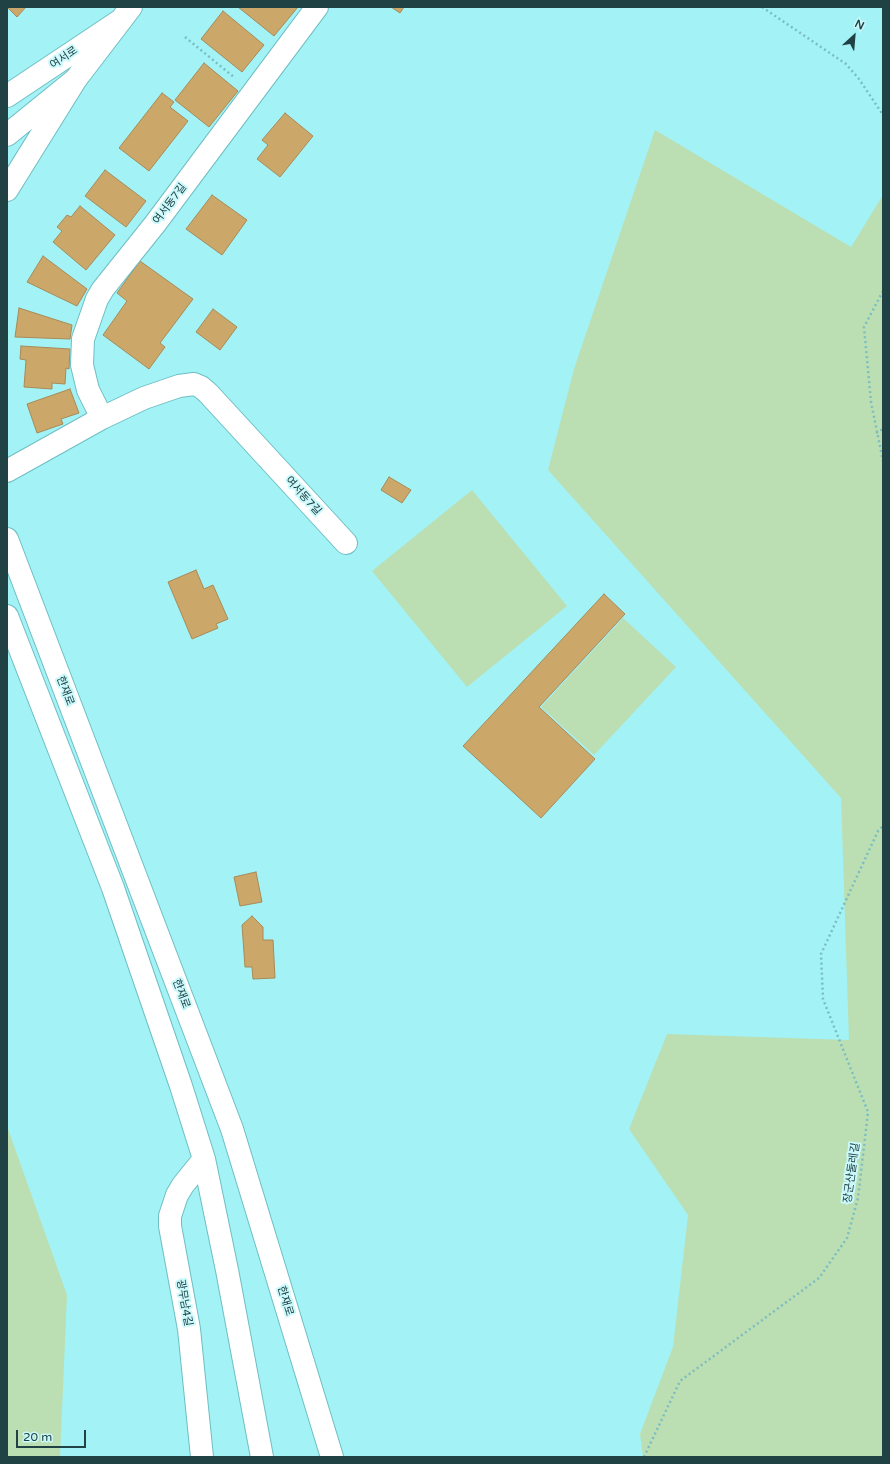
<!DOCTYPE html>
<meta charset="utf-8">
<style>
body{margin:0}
#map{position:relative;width:890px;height:1464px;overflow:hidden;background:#a2f2f6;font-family:"Varela Round",sans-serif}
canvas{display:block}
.frame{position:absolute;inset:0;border:8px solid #204244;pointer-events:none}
.north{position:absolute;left:834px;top:16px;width:40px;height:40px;-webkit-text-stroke:3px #cbf9fb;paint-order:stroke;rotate:26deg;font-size:11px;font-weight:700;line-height:16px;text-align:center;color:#204244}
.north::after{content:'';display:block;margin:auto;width:14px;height:18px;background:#204244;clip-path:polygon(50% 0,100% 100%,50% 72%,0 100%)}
.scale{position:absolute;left:16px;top:1430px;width:70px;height:18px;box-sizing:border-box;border:2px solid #204244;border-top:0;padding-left:5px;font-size:12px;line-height:14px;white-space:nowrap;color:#204244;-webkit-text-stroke:3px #cbf9fb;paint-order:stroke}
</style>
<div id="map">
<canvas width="890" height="1464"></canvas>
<div class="frame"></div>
<div class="north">N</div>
<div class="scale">20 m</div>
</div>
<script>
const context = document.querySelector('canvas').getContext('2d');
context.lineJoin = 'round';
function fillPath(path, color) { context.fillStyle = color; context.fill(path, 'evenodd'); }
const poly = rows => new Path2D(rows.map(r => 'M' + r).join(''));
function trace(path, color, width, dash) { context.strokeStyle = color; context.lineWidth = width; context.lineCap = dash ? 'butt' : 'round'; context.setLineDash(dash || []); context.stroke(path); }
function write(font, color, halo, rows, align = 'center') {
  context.font = font + ' "Varela Round","Noto Sans KR",sans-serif'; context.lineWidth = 4; context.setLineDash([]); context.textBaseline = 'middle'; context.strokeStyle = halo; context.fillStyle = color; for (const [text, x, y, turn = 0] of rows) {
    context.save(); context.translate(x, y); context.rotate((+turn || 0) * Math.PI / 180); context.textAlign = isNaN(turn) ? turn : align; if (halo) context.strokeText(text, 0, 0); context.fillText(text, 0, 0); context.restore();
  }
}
const green = poly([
 [655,130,851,247,883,195,883,1457,643,1457,640,1434,673,1347,688,1215,629,1129,667,1034,849,1040,841,798,548,470,574,369],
 [472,490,567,606,467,687,372,571],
 [623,618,676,667,594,755,541,707],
 [7,1126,67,1295,60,1457,7,1457]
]);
const building = poly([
 [7,7,26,7,17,17,7,7],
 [238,7,298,7,274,36,238,7],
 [391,7,404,7,400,13,391,7],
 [223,11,264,45,242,72,201,39,223,11],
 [204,63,238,91,209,127,175,100,204,63],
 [162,93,174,102,170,107,188,121,149,171,119,148,162,93],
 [285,113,313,136,280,177,257,159,268,145,262,140,285,113],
 [105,170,146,201,126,227,85,196,105,170],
 [212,195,247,220,222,255,186,229,212,195],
 [80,206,115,235,86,270,53,242,62,231,57,227,67,215,71,217,80,206],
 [43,256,87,289,77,306,27,282,43,256],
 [140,261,193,299,160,343,165,347,149,369,103,335,127,301,117,293,140,261],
 [19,308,72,325,70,339,15,337,19,308],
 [213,309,237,327,220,350,196,332,213,309],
 [21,346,70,349,69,369,66,368,65,384,52,383,52,389,24,387,26,360,20,359,21,346],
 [70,389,79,413,61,419,63,424,37,433,27,404,70,389],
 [389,477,411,490,402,503,381,490,389,477],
 [196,570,204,589,213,585,228,619,216,624,218,628,192,639,168,582,196,570],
 [604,594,625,614,539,707,595,759,541,818,463,746,604,594],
 [256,872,262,902,240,906,234,877,256,872],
 [252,916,263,927,263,940,273,940,275,978,253,979,252,967,245,967,242,925,252,916]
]);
const path = poly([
 [762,7,846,64,859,79,883,115],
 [185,37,235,78],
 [883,291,864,327,871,402,883,461],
 [876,433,883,429],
 [644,1457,680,1381,819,1278,847,1238,858,1198,868,1112,823,999,821,954,878,831,883,826]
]);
const minor = poly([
 [76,79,131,7],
 [7,96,121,20],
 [7,135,76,79,7,190],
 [102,418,144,398,179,386,194,384,201,387,208,393,346,543],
 [7,471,102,418,88,390,82,365,83,339,97,299,103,289,155,224,317,7],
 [7,539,232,1129,332,1457],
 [7,616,113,888,181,1086,204,1159,227,1270,262,1457],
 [202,1457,189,1329,170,1226,170,1216,177,1195,183,1185,204,1159]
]);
const streetNames = [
 ["여서로",64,58,-34],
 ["여서동7길",170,204,-53],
 ["여서동7길",303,496,48],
 ["한재로",65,691,69],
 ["한재로",181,994,69],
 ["장군산둘레길",852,1173,-82],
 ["한재로",285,1301,73],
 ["광무남4길",184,1303,80]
];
fillPath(green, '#bbdfb3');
fillPath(building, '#cba76a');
trace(building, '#a88a56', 1);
trace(minor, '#6fbec3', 24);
trace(path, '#7bbdc0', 2.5, [2, 3]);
trace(minor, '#fff', 22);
write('11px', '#204244', '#cbf9fb', streetNames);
</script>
